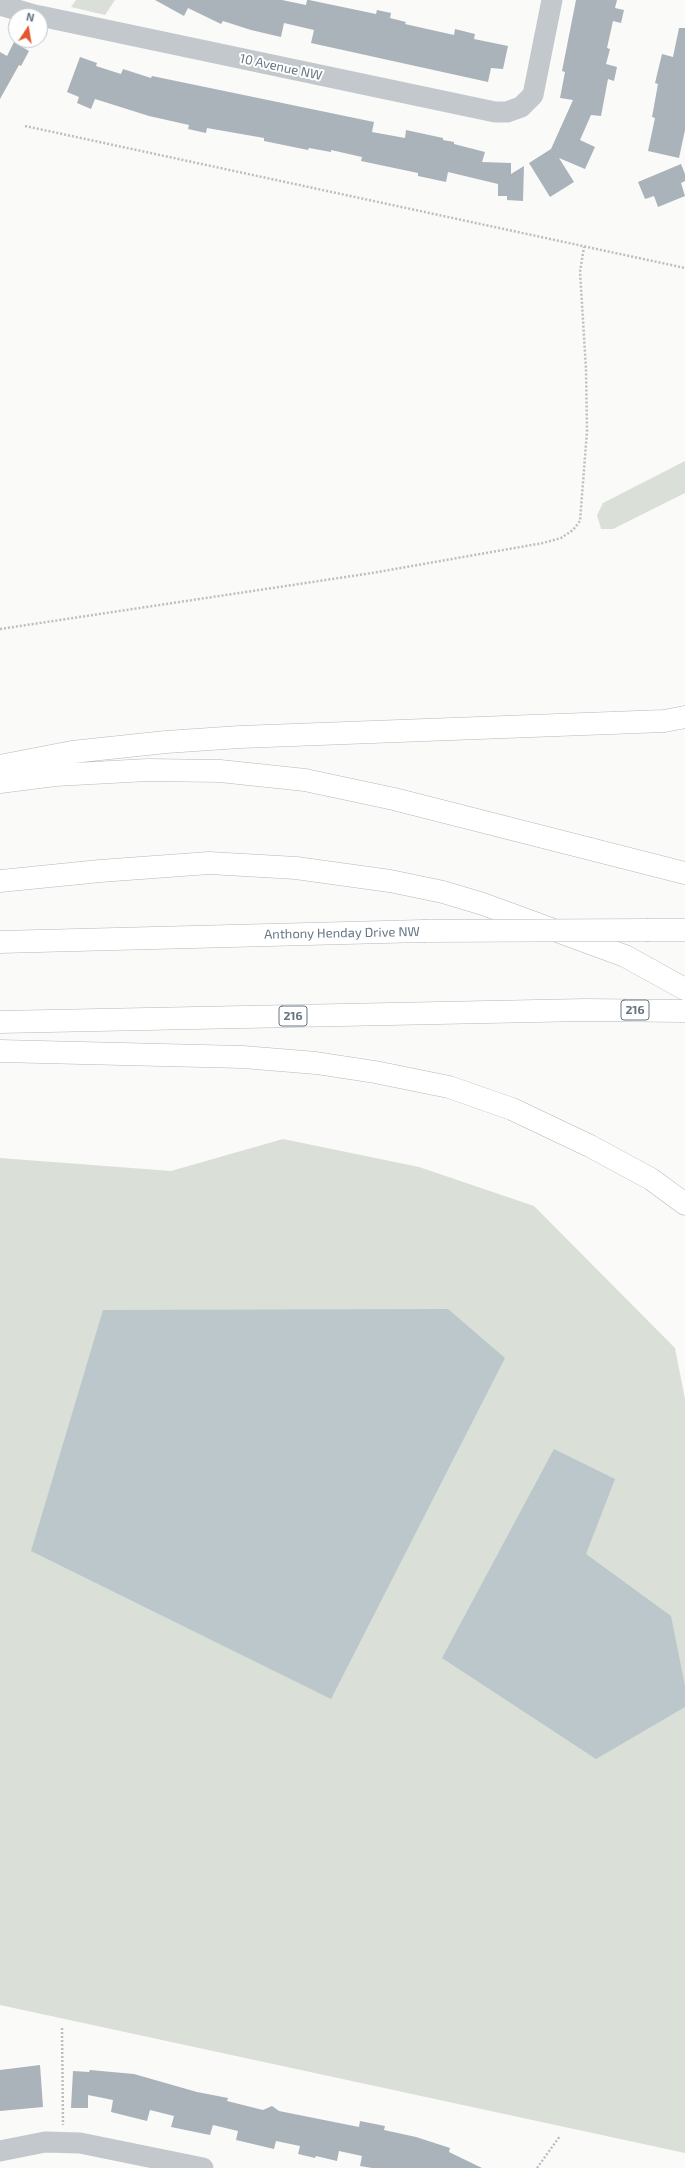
<!DOCTYPE html>
<style>
body{margin:0}
#map{position:relative;width:685px;height:2168px;overflow:hidden;background:#fafaf8;font-family:"Exo 2",sans-serif}
canvas{display:block}
.north{position:absolute;left:8px;top:8px;width:40px;height:40px;box-sizing:border-box;background:#fff;border:1px solid #c1c8cd;border-radius:50%;rotate:12deg;font-size:11px;font-weight:700;line-height:16px;text-align:center;color:#657683}
.north::after{content:'';display:block;margin:auto;width:14px;height:18px;background:#e4572e;clip-path:polygon(50% 0,100% 100%,50% 72%,0 100%)}
</style>
<div id="map">
<canvas width="685" height="2168"></canvas>
<div class="north">N</div>
</div>
<script>
const context = document.querySelector('canvas').getContext('2d');
context.lineJoin = 'round';
function fillPath(path, color) { context.fillStyle = color; context.fill(path, 'evenodd'); }
const poly = rows => new Path2D(rows.map(r => 'M' + r).join(''));
function trace(path, color, width, dash) { context.strokeStyle = color; context.lineWidth = width; context.lineCap = dash ? 'butt' : 'round'; context.setLineDash(dash || []); context.stroke(path); }
function write(font, color, halo, rows, align = 'center') {
  context.font = font + ' "Exo 2",sans-serif'; context.lineWidth = 4; context.setLineDash([]); context.textBaseline = 'middle'; context.strokeStyle = halo; context.fillStyle = color; for (const [text, x, y, turn = 0] of rows) {
    context.save(); context.translate(x, y); context.rotate((+turn || 0) * Math.PI / 180); context.textAlign = isNaN(turn) ? turn : align; if (halo) context.strokeText(text, 0, 0); context.fillText(text, 0, 0); context.restore();
  }
}
const green = poly([
 [76,0,115,0,105,15,71,7],
 [685,461,685,493,613,529,601,529,597,515,603,503],
 [283,1139,419,1167,534,1206,675,1348,685,1399,685,2153,0,2005,0,1158,171,1171]
]);
const water = poly([
 [448,1309,505,1358,331,1699,31,1551,103,1310],
 [554,1449,615,1479,586,1554,671,1616,685,1686,685,1707,596,1759,442,1658]
]);
const building = poly([
 [155,0,282,0,306,5,307,0,309,0,376,14,377,10,391,13,390,18,406,22,405,24,454,35,455,29,475,34,474,39,508,46,503,69,491,68,488,82,311,43,314,30,284,23,281,37,251,30,223,21,221,24,188,8,184,16],
 [576,0,617,0,615,8,624,10,621,23,613,21,607,48,610,49,606,64,617,67,614,81,608,79,601,116,591,115,580,140,595,147,585,169,559,158,574,182,550,197,529,163,551,149,573,100,560,98,565,72,562,71],
 [679,28,685,28,685,130,679,158,648,151,655,118,652,117,658,84,655,83,662,54,673,57],
 [14,42,29,51,21,66,19,65,0,99,0,52,7,56],
 [80,57,97,63,96,66,121,74,123,69,151,78,152,76,374,122,372,132,405,138,406,130,443,138,443,140,454,142,454,144,485,152,482,162,511,163,511,174,524,166,523,201,507,200,507,196,498,196,498,184,448,172,446,182,418,176,418,173,361,161,362,157,331,150,331,152,309,148,308,150,264,141,264,138,207,128,206,133,188,129,189,125,149,116,95,99,91,109,77,103,79,97,67,92],
 [681,164,685,174,685,181,681,183,685,196,658,207,654,196,645,199,638,182],
 [40,2065,43,2107,0,2111,0,2070],
 [90,2070,134,2074,197,2092,228,2098,227,2101,263,2110,272,2106,279,2111,359,2127,360,2121,385,2126,384,2130,416,2137,450,2148,449,2152,482,2168,372,2168,360,2166,362,2156,339,2151,337,2161,316,2156,315,2158,298,2154,300,2146,276,2141,274,2149,236,2140,238,2131,213,2125,210,2135,171,2127,174,2116,150,2110,147,2121,111,2112,113,2100,88,2095,88,2108,71,2108,73,2071,89,2072]
]);
const path = poly([
 [25,126,685,268],
 [0,629,372,573,543,543,561,538,573,530,580,521,587,431,586,369,580,272,584,247],
 [62,2028,63,2125],
 [537,2168,560,2136]
]);
const minor = poly([
 [0,5,38,16],
 [40,16,495,112,507,112,521,107,533,95,552,0],
 [0,2151,45,2142,80,2143,203,2168]
]);
const highway = poly([
 [0,766,72,752,166,742,240,737,664,721,685,717],
 [0,782,55,775,148,770,220,771,305,780,394,799,685,873],
 [0,881,100,871,209,863,296,868,390,881,443,892,483,904,625,956,685,989],
 [649,930,685,930],
 [0,942,423,931],
 [0,1022,585,1010,685,1011],
 [0,1051,243,1057,316,1063,375,1072,449,1087,512,1109,590,1146,651,1179,685,1204]
]);
const highwayBridge = poly([
 [423,931,649,930]
]);
const shields = [
 [635,1010,28],
 [293,1016,28]
];
const shieldNames = [
 ["216",635,1010],
 ["216",293,1016]
];
const streetNames = [
 ["10 Avenue NW",281,67,12],
 ["Anthony Henday Drive NW",342,933,-1]
];
fillPath(green, '#dadfd7');
fillPath(water, '#bbc7cb');
fillPath(building, '#aab3b9');
trace(highway, '#b4b9bd', 23);
trace(path, '#bbbfc2', 2.5, [2, 2]);
trace(minor, '#c3c8cc', 21);
trace(highway, '#fff', 22);
trace(highwayBridge, '#b4b9bd', 23, []);
trace(highwayBridge, '#fff', 22);
for (const [x, y, w] of shields) { const box = new Path2D(); box.roundRect(x - w / 2, y - 10, w, 20, 3); context.fillStyle = '#fff'; context.fill(box); trace(box, '#657683', 1); }
write('bold 12px', '#657683', null, shieldNames);
write('13px', '#657683', '#fff', streetNames);
</script>
